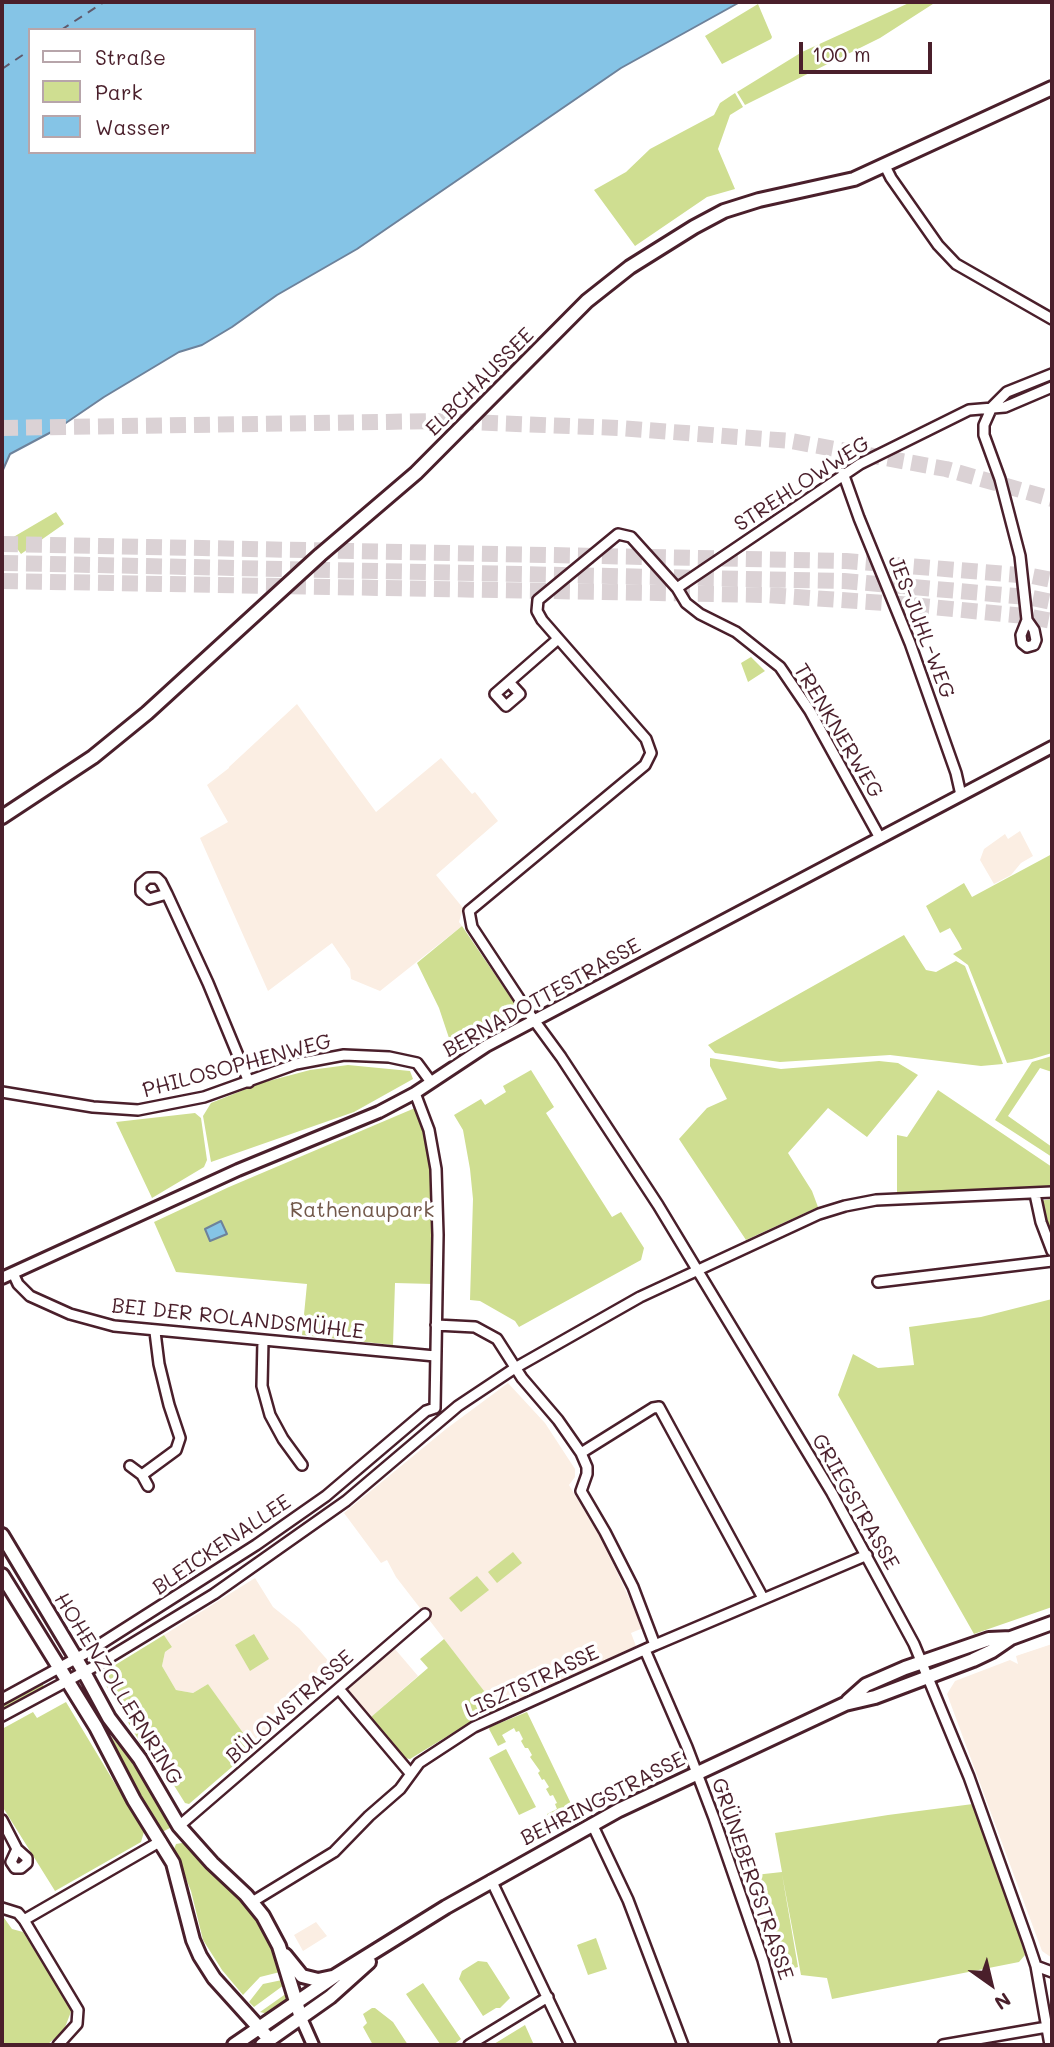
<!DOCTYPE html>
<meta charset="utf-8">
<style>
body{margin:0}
#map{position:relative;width:1054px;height:2047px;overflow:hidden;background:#fff;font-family:Mali,sans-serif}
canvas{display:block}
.frame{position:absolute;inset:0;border:4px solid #4a1f2b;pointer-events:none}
.legend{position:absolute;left:28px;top:28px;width:228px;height:126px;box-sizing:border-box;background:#fff;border:2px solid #b7a5aa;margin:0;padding:9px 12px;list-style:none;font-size:21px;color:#4a1f2b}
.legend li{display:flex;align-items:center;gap:14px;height:35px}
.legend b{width:35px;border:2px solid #b7a5aa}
.north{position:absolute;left:956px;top:1949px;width:70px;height:70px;-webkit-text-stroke:5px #fff;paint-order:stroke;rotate:146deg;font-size:19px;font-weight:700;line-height:28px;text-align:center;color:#4a1f2b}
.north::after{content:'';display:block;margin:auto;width:24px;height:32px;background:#4a1f2b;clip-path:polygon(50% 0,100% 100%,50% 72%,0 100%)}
.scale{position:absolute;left:799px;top:42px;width:133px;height:32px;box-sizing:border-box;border:4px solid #4a1f2b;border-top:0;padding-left:9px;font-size:21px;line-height:24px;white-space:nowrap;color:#4a1f2b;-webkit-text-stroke:5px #fff;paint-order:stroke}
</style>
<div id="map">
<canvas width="1054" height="2047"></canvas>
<div class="frame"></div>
<ul class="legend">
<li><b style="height:9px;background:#fff"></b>Straße</li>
<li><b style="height:19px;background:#cfde91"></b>Park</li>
<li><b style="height:19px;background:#85c4e6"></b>Wasser</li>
</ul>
<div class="north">N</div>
<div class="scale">100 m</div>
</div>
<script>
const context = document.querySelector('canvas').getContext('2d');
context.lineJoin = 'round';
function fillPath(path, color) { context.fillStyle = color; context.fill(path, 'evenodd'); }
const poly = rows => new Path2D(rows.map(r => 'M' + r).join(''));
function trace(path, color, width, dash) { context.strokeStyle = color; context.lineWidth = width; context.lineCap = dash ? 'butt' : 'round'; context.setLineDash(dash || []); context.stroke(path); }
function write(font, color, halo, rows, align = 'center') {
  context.font = font + ' Mali,sans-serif'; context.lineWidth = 7; context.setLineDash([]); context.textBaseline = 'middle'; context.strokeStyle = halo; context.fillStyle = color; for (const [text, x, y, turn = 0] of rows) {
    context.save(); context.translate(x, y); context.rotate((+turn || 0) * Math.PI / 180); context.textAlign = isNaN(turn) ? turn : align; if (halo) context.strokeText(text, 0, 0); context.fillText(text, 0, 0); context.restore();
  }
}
const built = poly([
 [297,704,376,812,441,758,472,794,475,792,498,821,436,875,463,908,459,922,462,926,380,991,351,979,350,969,332,943,268,991,200,838,228,822,207,785,229,768,229,767],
 [1020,831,1033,856,1021,863,1011,875,994,884,980,860,984,849,1005,834,1008,839],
 [508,1383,545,1423,575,1469,575,1477,569,1485,603,1542,643,1628,631,1633,636,1646,498,1709,396,1577,387,1560,381,1563,344,1513,446,1429],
 [255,1578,273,1607,299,1628,340,1674,254,1748,208,1684,193,1693,176,1690,162,1666,165,1652,172,1647,164,1635],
 [1052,1644,1052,1958,1042,1951,947,1694,955,1681,1010,1660,1018,1664,1016,1656],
 [395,1649,418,1676,371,1717,347,1690],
 [316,1922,327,1936,303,1951,294,1935]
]);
const green = poly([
 [911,2,936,2,880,38,745,105,737,92,802,52],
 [758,4,772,37,771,39,722,64,705,36],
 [735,93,743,107,730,115,718,149,735,189,707,197,635,246,594,190,626,172,650,149,714,115,720,103],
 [56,512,64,524,21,554,10,539],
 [751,657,765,671,748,682,741,663],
 [1052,854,1052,1053,1032,1059,1007,1063,968,965,953,954,962,949,959,943,950,928,940,933,926,906,964,883,972,897],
 [462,926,517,1007,513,1020,487,1032,451,1044,439,1008,417,963],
 [904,935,926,970,936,972,956,961,965,966,1003,1064,981,1066,890,1055,780,1062,715,1053,708,1045],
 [1052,1056,1052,1072,1040,1068,1008,1116,1052,1147,1052,1157,995,1120,1032,1062],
 [710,1058,781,1069,879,1061,898,1063,918,1075,867,1137,828,1108,788,1153,812,1191,818,1207,746,1240,679,1139,707,1108,727,1099,710,1066],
 [348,1065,410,1071,413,1079,354,1112,211,1162,203,1116,211,1103,261,1083,310,1070],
 [531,1070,554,1107,546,1113,612,1217,621,1212,644,1248,641,1260,519,1327,515,1321,480,1301,470,1300,473,1199,470,1169,463,1130,454,1115,481,1099,485,1105,506,1092,503,1086],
 [938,1090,1052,1167,1052,1187,897,1193,897,1135,907,1137],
 [415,1108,426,1130,430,1152,434,1205,433,1284,395,1283,393,1345,302,1335,307,1284,176,1272,154,1222,229,1187],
 [195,1113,201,1118,207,1160,204,1167,152,1198,116,1122],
 [1052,1199,1052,1244,1043,1222,1039,1201],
 [1052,1299,1052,1607,974,1634,838,1395,853,1354,878,1368,914,1365,909,1327,981,1317],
 [513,1552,522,1563,497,1583,488,1572],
 [477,1576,489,1590,461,1612,449,1598],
 [254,1634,269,1659,250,1671,235,1645],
 [164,1635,172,1647,165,1652,162,1666,176,1690,193,1693,208,1684,254,1748,189,1804,185,1803,150,1747,141,1744,104,1682,107,1670],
 [444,1639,498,1709,469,1723,410,1759,404,1758,371,1717,428,1668,420,1659],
 [42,1682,44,1687,2,1710,2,1704],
 [86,1697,108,1733,131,1760,172,1827,162,1832,83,1699],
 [66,1702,144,1832,141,1842,55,1891,2,1806,2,1729,33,1712,37,1718],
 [527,1712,575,1812,553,1824,547,1814,557,1809,555,1804,557,1803,553,1795,550,1796,546,1789,549,1787,544,1779,542,1780,538,1773,540,1771,530,1757,532,1755,528,1748,525,1748,521,1741,523,1739,519,1731,516,1732,514,1728,502,1735,506,1742,498,1746,489,1729,490,1727],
 [506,1749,536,1807,519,1815,489,1758],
 [973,1804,1009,1903,1025,1955,1019,1962,832,1999,827,1978,801,1975,782,1874,798,1967,776,1973,746,1876,782,1872,775,1833,888,1815],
 [182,1843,187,1844,244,1901,271,1943,280,1972,260,1977,243,1995,222,1970,203,1940,191,1891,174,1849,176,1844],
 [2,1915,12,1929,23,1932,72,2009,64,2030,47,2045,2,2045],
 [596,1938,607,1969,588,1975,577,1945],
 [478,1961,487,1962,510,1998,500,2008,496,2008,483,2016,459,1979,462,1971],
 [282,1980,284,1985,254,2007,249,2002,263,1984],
 [423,1983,461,2039,453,2045,440,2044,406,1994],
 [287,1993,285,2003,268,2014,260,2012],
 [372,2008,375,2008,393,2022,408,2045,373,2045,363,2027,367,2023,363,2014],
 [525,2025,534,2045,495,2045,494,2044]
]);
const water = poly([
 [2,2,740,2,621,68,357,249,277,295,232,327,202,345,179,352,104,397,57,429,10,454,2,472,2,2],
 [30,30,254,30,254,152,30,152,30,30],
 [221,1221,227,1234,210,1241,205,1229,221,1221]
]);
const ferry = poly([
 [61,30,104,2],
 [2,69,30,50]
]);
const motorwayTunnel = poly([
 [2,428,441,421,619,428,791,441,946,469,1052,499],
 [2,544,846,561,1032,576,1052,580],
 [2,563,844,581,1027,597,1052,602],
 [2,581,767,595,900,604,1025,616,1052,621]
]);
const minor = poly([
 [885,166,891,178,938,245,956,264,1052,319],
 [843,473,859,518,910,643,956,773,961,795],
 [677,588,860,464,969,410,1005,407,1052,387],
 [1027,620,1034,630,1036,640,1034,645,1027,647,1022,643,1021,635,1027,620,1020,556,1000,479,984,435,984,425,992,407,1007,392,1052,374],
 [509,682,520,694,506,706,495,694,558,639],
 [880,838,810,711,780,667,736,632,700,614,686,603,677,588,631,537,618,534,538,600,537,611,542,620,646,739,651,753,645,765,469,911,472,927,528,1012,561,1057,658,1205,832,1493,914,1644,969,1777,1028,1942,1036,1966,1050,2045],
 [167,894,149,899,141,892,141,884,148,878,157,878,161,882,167,894,208,983,249,1082],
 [2,1092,93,1107,138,1110,204,1097,296,1064,344,1055,389,1057,417,1063,431,1082],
 [415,1093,429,1130,436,1169,438,1235,435,1408],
 [1035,1194,1041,1222,1052,1251],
 [13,1273,18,1284,30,1296,70,1314,114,1326,435,1356],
 [878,1282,1052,1261],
 [436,1325,475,1327,497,1339,522,1378,558,1420,581,1453,587,1467,587,1474,581,1491,605,1532,633,1587,655,1645],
 [263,1340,262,1386,270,1415,283,1439,302,1465],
 [581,1453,653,1408,659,1407,763,1598],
 [130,1466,142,1475,148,1486],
 [142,1475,176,1450,180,1438,169,1405,159,1364,155,1332],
 [645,1650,687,1747,714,1818,763,1960,786,2045],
 [339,1689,410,1773],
 [2,1699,88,1652,256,1545,326,1496,426,1411,435,1408],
 [2,1716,97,1665,214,1594,346,1501,458,1406,515,1368,640,1297,819,1214,845,1206,876,1200,1052,1192],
 [2,1820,17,1849,27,1858,27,1863,21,1868,15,1868,11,1862,17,1849],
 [592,1824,628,1900,683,2045],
 [179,1826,425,1614],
 [491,1880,570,2045],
 [252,1902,334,1852,369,1816,400,1789,419,1763,474,1727,655,1645,867,1555],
 [2,1908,18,1913,24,1920,78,2010,77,2024,58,2045],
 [24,1920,161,1841],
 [1036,1966,1052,1972],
 [469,2045,548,1997],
 [943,2045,1047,2027]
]);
const tertiary = poly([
 [2,1278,238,1170,379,1112,415,1093,486,1046,1052,747],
 [301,2018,313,2045]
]);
const secondary = poly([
 [2,817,93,757,147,713,320,555,416,473,587,301,630,267,694,227,724,211,759,200,854,179,1052,88],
 [2,1535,84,1672,109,1718,140,1759,179,1826,212,1863,246,1895,263,1916,279,1946,301,2018],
 [2,1575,96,1727,134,1800,173,1863,193,1940,200,1956,214,1978,270,2040],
 [848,1701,866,1685,905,1668,989,1639,1011,1638],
 [285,1955,302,1976,318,1980,332,1977],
 [234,2045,335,1976,446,1907,619,1810,845,1704,875,1697,973,1660,992,1651,1011,1638,1052,1623],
 [262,2045,330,1997,369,1962]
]);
const streetNames = [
 ["ELBCHAUSSEE",480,382,-45],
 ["STREHLOWWEG",802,484,-33],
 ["JES-JUHL-WEG",921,627,69],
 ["TRENKNERWEG",838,731,59],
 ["BERNADOTTESTRASSE",542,998,-29],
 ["PHILOSOPHENWEG",237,1066,-15],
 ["BEI DER ROLANDSMÜHLE",238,1319,6],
 ["GRIEGSTRASSE",855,1502,60],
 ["BLEICKENALLEE",222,1545,-34],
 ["LISZTSTRASSE",532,1682,-25],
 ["HOHENZOLLERNRING",118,1689,58],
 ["BÜLOWSTRASSE",290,1707,-41],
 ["BEHRINGSTRASSE",603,1799,-27],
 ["GRÜNEBERGSTRASSE",752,1879,71]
];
const parkNames = [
 ["Rathenaupark",362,1211]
];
fillPath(built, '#fbeee3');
fillPath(green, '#cfde91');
fillPath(water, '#85c4e6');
trace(water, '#6d829b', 2);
trace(ferry, '#5f596c', 2, [9, 7]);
trace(motorwayTunnel, '#dbd2d5', 16, [16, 8]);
trace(minor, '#4a1f2b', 14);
trace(tertiary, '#4a1f2b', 16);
trace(secondary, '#4a1f2b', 18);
trace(minor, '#fff', 9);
trace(tertiary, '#fff', 10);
trace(secondary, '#fff', 12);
write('21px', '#4a1f2b', '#fff', streetNames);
write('21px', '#72584a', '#fff', parkNames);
</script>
